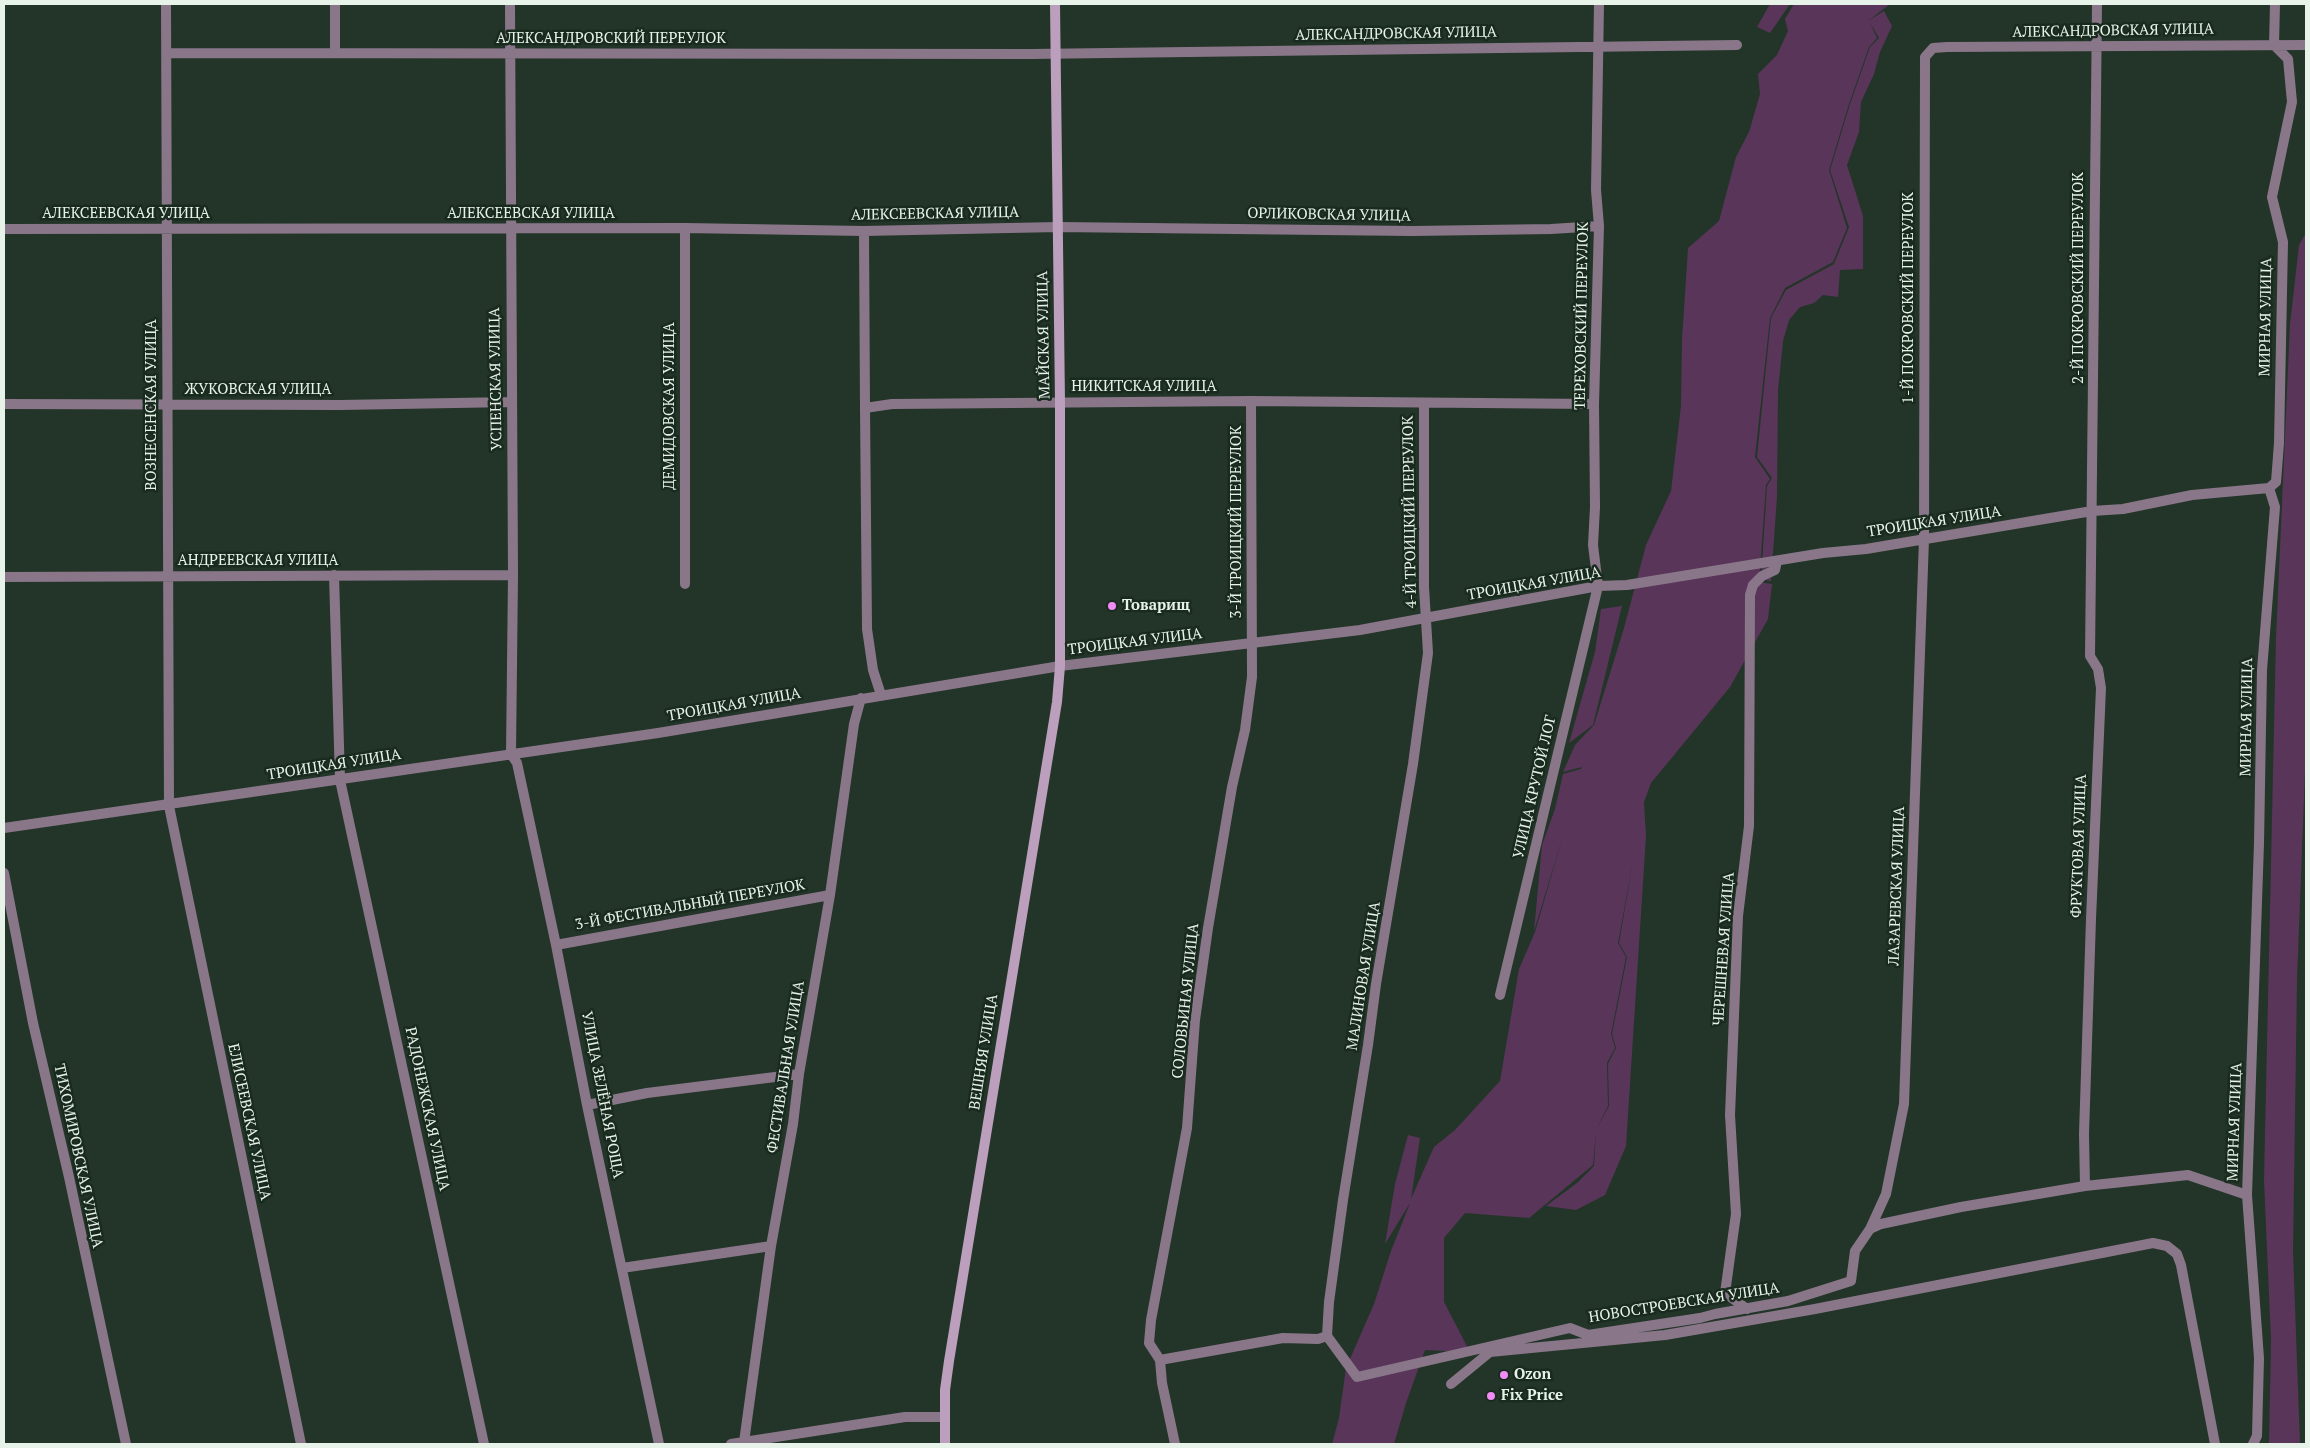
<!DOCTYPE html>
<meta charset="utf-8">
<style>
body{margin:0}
#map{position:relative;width:2310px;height:1448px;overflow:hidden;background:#233528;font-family:"PT Serif",serif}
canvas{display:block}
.frame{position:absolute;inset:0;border:5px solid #e7f2e9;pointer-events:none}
</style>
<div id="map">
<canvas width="2310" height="1448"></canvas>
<div class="frame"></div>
</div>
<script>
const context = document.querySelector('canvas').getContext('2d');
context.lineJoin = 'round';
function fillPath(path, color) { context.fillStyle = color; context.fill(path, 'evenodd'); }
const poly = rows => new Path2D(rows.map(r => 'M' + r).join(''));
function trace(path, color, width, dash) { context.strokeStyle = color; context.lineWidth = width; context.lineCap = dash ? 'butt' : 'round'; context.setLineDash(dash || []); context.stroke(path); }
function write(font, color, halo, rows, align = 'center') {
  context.font = font + ' "PT Serif",serif'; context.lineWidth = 5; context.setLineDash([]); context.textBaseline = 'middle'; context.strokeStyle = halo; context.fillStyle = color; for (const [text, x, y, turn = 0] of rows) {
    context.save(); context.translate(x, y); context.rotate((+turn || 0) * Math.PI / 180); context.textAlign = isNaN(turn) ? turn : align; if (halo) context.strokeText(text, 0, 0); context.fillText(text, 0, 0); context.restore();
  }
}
const green = poly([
 [1770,4,1790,4,1770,33,1757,27],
 [1794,4,1890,4,1868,21,1884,11,1892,26,1880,52,1874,74,1861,102,1859,132,1847,165,1863,216,1863,269,1840,270,1838,297,1823,295,1814,303,1800,307,1789,320,1783,341,1778,390,1777,497,1771,581,1761,579,1767,486,1772,478,1757,457,1771,318,1786,290,1834,264,1849,227,1830,170,1850,104,1870,47,1879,38,1870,23,1877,38,1869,47,1849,104,1829,170,1847,228,1833,262,1785,288,1770,318,1755,457,1770,479,1766,485,1759,582,1772,584,1768,619,1730,687,1651,783,1644,802,1646,836,1626,1146,1605,1195,1576,1210,1546,1206,1577,1183,1594,1166,1596,1132,1593,1165,1529,1218,1465,1213,1444,1238,1444,1302,1470,1352,1425,1350,1406,1403,1394,1444,1332,1444,1339,1418,1346,1368,1374,1304,1391,1251,1410,1203,1385,1244,1395,1184,1408,1135,1420,1138,1411,1199,1434,1147,1455,1130,1500,1081,1519,969,1535,932,1563,836,1534,931,1542,845,1555,809,1563,774,1581,769,1582,767,1563,772,1575,745,1594,725,1624,628,1646,545,1671,491,1681,406,1682,340,1688,248,1719,221,1736,157,1749,132,1760,94,1758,74,1777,55,1788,31,1785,19],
 [1633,861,1619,943,1627,957,1612,1034,1616,1048,1608,1064,1609,1106,1596,1130,1608,1106,1607,1063,1615,1048,1611,1034,1626,957,1618,943],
 [2306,233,2306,745,2297,980,2293,1251,2300,1444,2269,1444,2271,1340,2264,1180,2276,638,2290,324,2299,245],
 [1622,606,1593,725,1569,743,1595,652,1601,609]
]);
const street = poly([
 [166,4,169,806,301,1444],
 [510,4,513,575,511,754,517,763,556,945,587,1105,659,1444],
 [166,53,1031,54,1737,45],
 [335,53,335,4],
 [4,229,685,228,864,231,1058,227,1412,231,1551,229,1599,226],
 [864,231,865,408],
 [4,404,340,405,512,402],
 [334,575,340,780,484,1444],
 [4,577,513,575],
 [685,584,685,228],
 [881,695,873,670,867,629,865,408,892,404,1251,401,1594,404],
 [4,828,658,733,1060,666,1360,630,1598,586,1627,585,1823,553,1866,549,2092,511,2123,509,2192,495,2269,488],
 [4,873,33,1023,69,1177,126,1444],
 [556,945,830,895],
 [1500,995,1598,586,1593,545,1595,507,1594,404,1599,226,1596,190,1599,4],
 [587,1105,647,1093,799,1074],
 [2085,1186,2084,1134,2091,919,2101,688,2098,669,2090,656,2097,4],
 [1870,1229,1886,1194,1904,1104,1924,539,1925,57,1933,48,1947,47,2306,45],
 [622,1268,771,1246],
 [1747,1309,1725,1293,1736,1214,1730,1115,1738,916,1749,826,1750,595,1753,585,1762,576,1775,570,1777,561],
 [1327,1336,1329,1302,1343,1200,1368,1045,1376,984,1413,764,1428,653,1424,587,1424,404],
 [1160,1360,1149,1343,1151,1320,1187,1128,1195,1020,1208,928,1232,787,1245,730,1252,677,1251,401],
 [1451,1384,1490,1352,1665,1335,1815,1309,2153,1243,2167,1246,2177,1254,2181,1265,2215,1444],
 [744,1442,771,1246,793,1124,799,1074,830,895,854,724,861,698],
 [731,1444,905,1417,944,1417],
 [1175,1444,1162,1383,1160,1360,1283,1338,1318,1339,1327,1336,1357,1377,1570,1328,1588,1335,1700,1318,1715,1314,1788,1301,1851,1281,1855,1251,1870,1229,1881,1224,1961,1207,2085,1186,2188,1175,2247,1195],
 [2253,1444,2257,1436,2259,1358,2247,1195,2259,843,2262,670,2275,507,2269,488,2276,482,2279,443,2283,242,2272,197,2292,102,2288,59,2274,45,2275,4]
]);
const secondary = poly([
 [945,1444,945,1390,949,1361,1057,702,1060,666,1060,402,1055,4]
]);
const markers = [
 [1112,606,5,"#f18bf5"],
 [1504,1375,5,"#f18bf5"],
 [1491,1396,5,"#f18bf5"]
];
const streetNames = [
 ["АЛЕКСАНДРОВСКАЯ УЛИЦА",2113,31,-1],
 ["АЛЕКСАНДРОВСКАЯ УЛИЦА",1396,34,-1],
 ["АЛЕКСАНДРОВСКИЙ ПЕРЕУЛОК",611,39],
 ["АЛЕКСЕЕВСКАЯ УЛИЦА",126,214],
 ["АЛЕКСЕЕВСКАЯ УЛИЦА",531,214],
 ["АЛЕКСЕЕВСКАЯ УЛИЦА",935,214,-1],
 ["ОРЛИКОВСКАЯ УЛИЦА",1329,215,1],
 ["2-Й ПОКРОВСКИЙ ПЕРЕУЛОК",2079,278,-90],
 ["1-Й ПОКРОВСКИЙ ПЕРЕУЛОК",1909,298,-90],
 ["ТЕРЕХОВСКИЙ ПЕРЕУЛОК",1582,316,-89],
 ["МИРНАЯ УЛИЦА",2266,317,-89],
 ["МАЙСКАЯ УЛИЦА",1044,335,-91],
 ["УСПЕНСКАЯ УЛИЦА",496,379,-91],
 ["НИКИТСКАЯ УЛИЦА",1144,387],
 ["ЖУКОВСКАЯ УЛИЦА",258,390],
 ["ВОЗНЕСЕНСКАЯ УЛИЦА",152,405,-90],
 ["ДЕМИДОВСКАЯ УЛИЦА",670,406,-90],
 ["4-Й ТРОИЦКИЙ ПЕРЕУЛОК",1410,512,-91],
 ["3-Й ТРОИЦКИЙ ПЕРЕУЛОК",1237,522,-90],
 ["ТРОИЦКАЯ УЛИЦА",1934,522,-9],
 ["АНДРЕЕВСКАЯ УЛИЦА",258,561],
 ["ТРОИЦКАЯ УЛИЦА",1534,584,-10],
 ["ТРОИЦКАЯ УЛИЦА",1135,642,-7],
 ["ТРОИЦКАЯ УЛИЦА",734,705,-10],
 ["МИРНАЯ УЛИЦА",2247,717,-89],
 ["ТРОИЦКАЯ УЛИЦА",334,765,-9],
 ["УЛИЦА КРУТОЙ ЛОГ",1535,787,-77],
 ["ФРУКТОВАЯ УЛИЦА",2079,846,-88],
 ["ЛАЗАРЕВСКАЯ УЛИЦА",1897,886,-88],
 ["3-Й ФЕСТИВАЛЬНЫЙ ПЕРЕУЛОК",690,905,-10],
 ["ЧЕРЕШНЕВАЯ УЛИЦА",1724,949,-86],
 ["МАЛИНОВАЯ УЛИЦА",1364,976,-81],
 ["СОЛОВЬИНАЯ УЛИЦА",1186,1001,-84],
 ["ВЕШНЯЯ УЛИЦА",984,1052,-81],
 ["ФЕСТИВАЛЬНАЯ УЛИЦА",786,1067,-81],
 ["УЛИЦА ЗЕЛЁНАЯ РОЩА",602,1095,79],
 ["РАДОНЕЖСКАЯ УЛИЦА",427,1109,78],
 ["ЕЛИСЕЕВСКАЯ УЛИЦА",249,1122,78],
 ["МИРНАЯ УЛИЦА",2235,1122,-88],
 ["ТИХОМИРОВСКАЯ УЛИЦА",78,1156,78],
 ["НОВОСТРОЕВСКАЯ УЛИЦА",1684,1303,-9]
];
const poiNames = [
 ["Товарищ",1122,606],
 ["Ozon",1514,1375],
 ["Fix Price",1501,1396]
];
fillPath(green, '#59355a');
trace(street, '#897789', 10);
trace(secondary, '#bb9fbc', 10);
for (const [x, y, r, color] of markers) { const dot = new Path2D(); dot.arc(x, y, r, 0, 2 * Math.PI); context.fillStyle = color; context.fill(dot); trace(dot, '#192b1e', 2); }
write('15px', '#e7f2e9', '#192b1e', streetNames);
write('bold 15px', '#e7f2e9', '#192b1e', poiNames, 'left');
</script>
